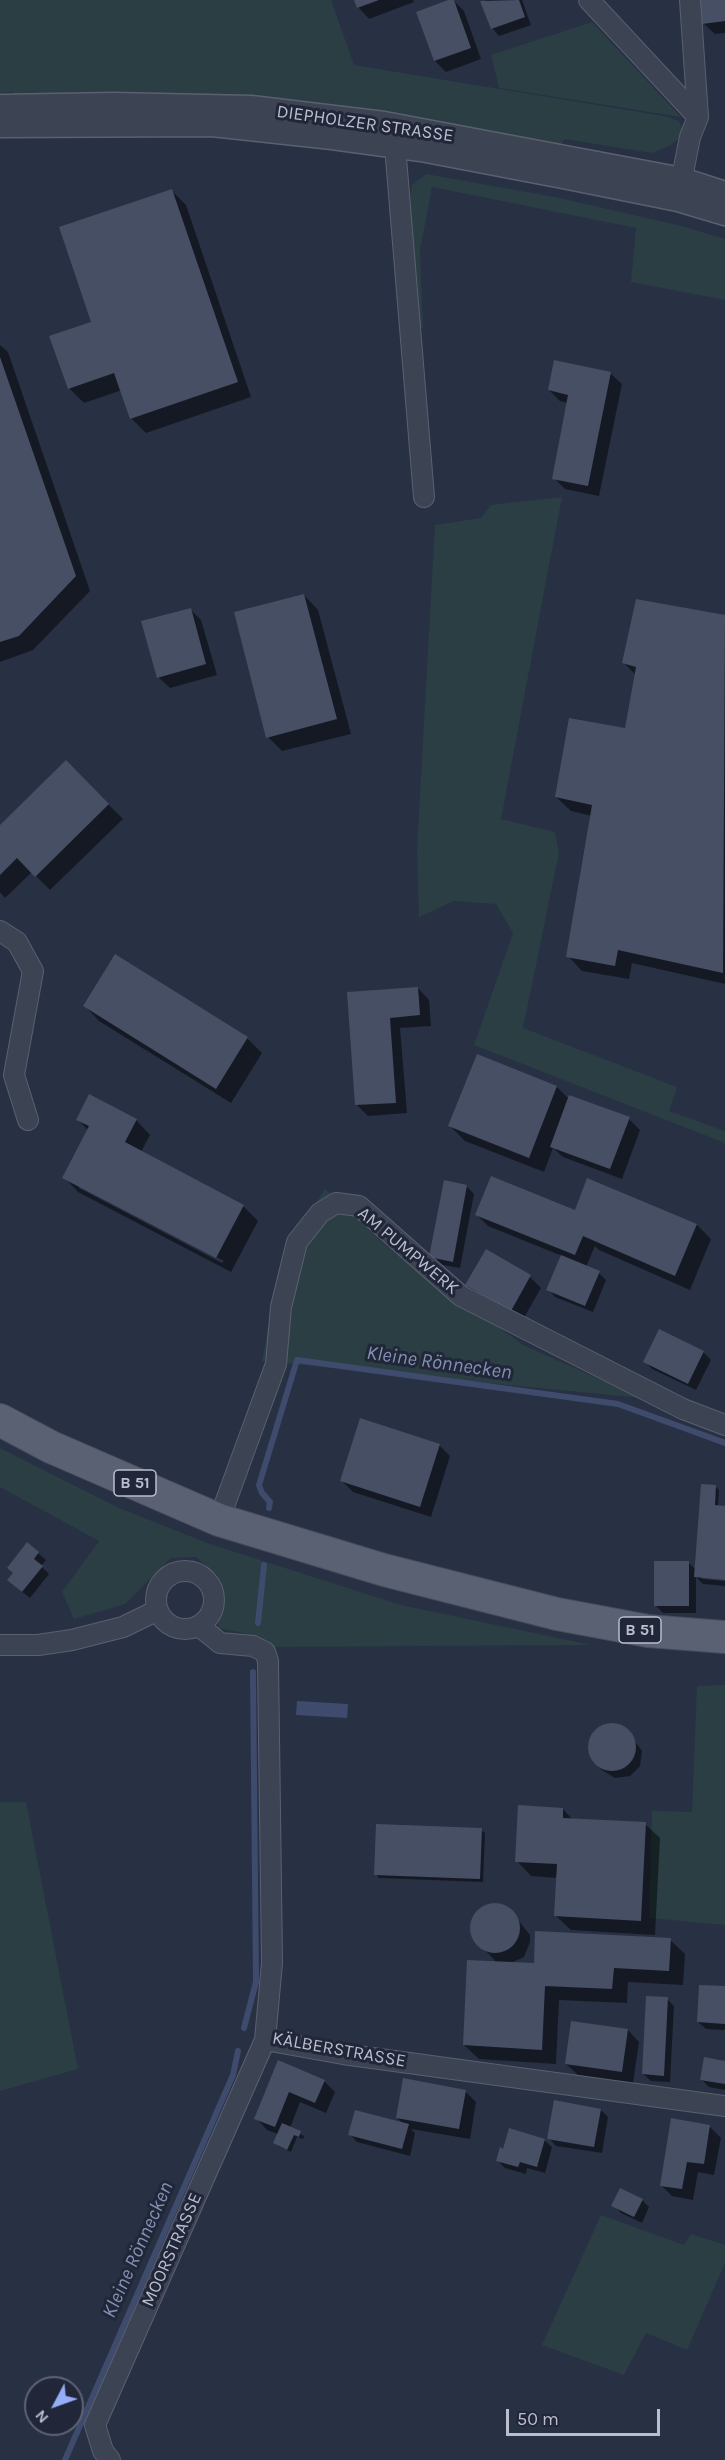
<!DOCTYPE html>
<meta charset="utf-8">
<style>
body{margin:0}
#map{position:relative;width:725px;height:2460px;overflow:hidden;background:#283044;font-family:Karla,sans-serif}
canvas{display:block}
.north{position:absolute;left:24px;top:2376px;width:60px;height:60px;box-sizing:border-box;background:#212739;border:2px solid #5e6374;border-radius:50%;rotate:229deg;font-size:16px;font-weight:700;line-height:24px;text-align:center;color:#babecd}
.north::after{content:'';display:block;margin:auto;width:21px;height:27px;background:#94adf7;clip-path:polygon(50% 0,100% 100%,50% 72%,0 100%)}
.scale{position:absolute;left:506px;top:2409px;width:154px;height:27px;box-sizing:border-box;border:3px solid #babecd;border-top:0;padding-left:8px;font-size:18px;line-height:21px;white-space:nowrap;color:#babecd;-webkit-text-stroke:4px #212739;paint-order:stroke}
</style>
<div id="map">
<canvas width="725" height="2460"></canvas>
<div class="north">N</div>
<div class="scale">50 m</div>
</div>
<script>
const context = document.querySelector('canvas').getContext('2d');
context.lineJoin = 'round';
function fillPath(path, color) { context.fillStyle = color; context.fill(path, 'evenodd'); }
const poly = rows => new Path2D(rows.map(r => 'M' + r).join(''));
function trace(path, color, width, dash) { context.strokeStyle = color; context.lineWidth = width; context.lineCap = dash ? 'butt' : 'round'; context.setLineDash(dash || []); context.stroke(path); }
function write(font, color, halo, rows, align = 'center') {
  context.font = font + ' Karla,sans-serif'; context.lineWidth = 6; context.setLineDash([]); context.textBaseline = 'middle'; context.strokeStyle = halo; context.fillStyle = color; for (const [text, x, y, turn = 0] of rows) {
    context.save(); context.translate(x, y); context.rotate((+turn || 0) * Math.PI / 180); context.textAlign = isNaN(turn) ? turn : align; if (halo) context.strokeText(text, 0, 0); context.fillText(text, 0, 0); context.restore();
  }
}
const green = poly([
 [0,0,331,0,354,65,664,116,679,121,685,134,671,145,652,153,564,139,560,148,19,99,13,92,0,93],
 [592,22,681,117,499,88,491,55],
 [426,174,555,197,686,227,725,239,725,300,631,282,636,228,432,187,420,251,423,328,419,328,410,197,412,185],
 [562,497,501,819,555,832,559,853,523,1028,677,1087,669,1111,725,1131,725,1143,474,1045,513,933,496,904,454,901,419,917,417,849,435,525,481,518,491,505],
 [325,1189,385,1245,523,1345,642,1398,262,1361,272,1306,312,1209],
 [0,1448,119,1508,210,1544,401,1605,591,1645,275,1647,243,1633,218,1628,221,1598,217,1575,196,1557,171,1558,125,1604,74,1619,62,1592,99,1541,0,1487],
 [725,1685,725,1925,649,1918,652,1811,692,1812,697,1686],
 [0,1802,26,1802,78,2069,0,2091],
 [601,2215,684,2245,691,2234,725,2245,725,2263,687,2350,646,2333,624,2375,542,2345]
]);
const water = poly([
 [297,1701,348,1704,347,1718,296,1715]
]);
const shadow = poly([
 [355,0,413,0,414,2,369,19,358,7],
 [453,0,464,11,481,59,446,72,435,61,417,13],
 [487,0,522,0,531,25,499,36,492,28,482,2],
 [701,0,725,0,725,33,715,34,703,23],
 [172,191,186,205,251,397,146,433,131,418,122,390,84,403,69,388,93,323],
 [0,345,8,352,90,591,33,650,0,662],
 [610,373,622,384,599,496,565,489,554,478,568,403,560,401,549,390],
 [304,595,318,610,351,734,282,751,268,737],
 [637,600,725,617,725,984,632,963,629,979,582,971,568,956,592,816,571,811,556,797,627,729,636,675,624,663],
 [190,609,201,620,217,675,170,688,158,677],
 [66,762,123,819,50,890,32,872,5,898,0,892,0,827],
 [418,988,429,1000,431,1026,400,1028,407,1113,368,1116,357,1105,348,993],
 [85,1006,247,1038,262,1053,231,1103,99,1021],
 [557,1087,569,1099,629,1119,640,1130,622,1179,563,1157,553,1148,544,1172,465,1141,450,1126],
 [78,1120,136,1120,150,1135,141,1152,243,1206,258,1221,231,1272,78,1192,64,1177,88,1130],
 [79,1185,224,1261,222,1263,79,1188],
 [466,1186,474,1194,460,1268,438,1264,431,1257],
 [581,1214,697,1225,711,1239,690,1290,599,1250,595,1246,586,1267,599,1273,606,1280,593,1312,555,1297,548,1289,562,1256,488,1226,477,1215],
 [486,1251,530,1277,541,1288,522,1321,478,1296,467,1284],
 [660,1331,703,1352,711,1360,696,1390,652,1369,645,1361],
 [439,1445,450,1456,431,1517,353,1492,342,1481],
 [716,1487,719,1490,718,1507,725,1508,725,1578,702,1576,702,1579,725,1581,725,1586,703,1584,696,1577,696,1613,663,1613,655,1605,688,1562,696,1570],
 [27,1544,46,1560,41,1566,49,1574,30,1598,17,1588,15,1574],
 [613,1725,620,1727,631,1736,642,1751,640,1766,630,1776,615,1778,602,1770,594,1762,589,1748,594,1734,599,1729],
 [563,1809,573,1820,645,1824,660,1838,655,1935,571,1930,556,1916,558,1878,531,1876,517,1861],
 [481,1830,485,1833,483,1882,379,1878,376,1874],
 [495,1904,510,1910,530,1935,530,1942,524,1957,511,1963,535,1965,670,1940,685,1954,683,1985,628,1982,627,2003,559,2000,556,2064,479,2059,464,2045,497,1963,473,1937,471,1929,475,1914,488,1905],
 [725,1988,725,2030,706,2029,698,2022],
 [667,1999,674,2006,670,2082,651,2081,643,2074],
 [628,2030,639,2042,633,2083,578,2075,566,2064],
 [279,2062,324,2081,335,2092,326,2113,300,2102,290,2128,304,2136,303,2139,297,2137,291,2152,278,2146,275,2143,278,2134,267,2130,256,2118],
 [725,2063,725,2090,709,2087,701,2079],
 [465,2091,476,2102,470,2139,411,2129,415,2133,410,2156,357,2142,350,2134,405,2125,397,2118],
 [601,2110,608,2117,602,2153,556,2146,549,2138],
 [710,2127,721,2138,714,2175,698,2172,693,2200,672,2196,661,2185],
 [544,2140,552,2147,545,2173,527,2168,526,2174,505,2168,497,2160,504,2150],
 [642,2200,649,2207,642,2223,621,2213,613,2205]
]);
const stream = poly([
 [269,1508,270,1502,262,1493,259,1485,297,1360,618,1404,725,1443],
 [258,1623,264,1565],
 [244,2028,256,1982,253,1672],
 [65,2460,233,2075,238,2051]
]);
const building = poly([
 [354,0,379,0,357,8],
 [448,0,454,0,471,48,434,61,416,12],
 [519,0,525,17,491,29,480,1],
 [700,0,725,0,725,21,702,24],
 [172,189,238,382,130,419,114,373,68,389,49,336,91,322,59,227],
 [0,357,76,576,19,636,0,642],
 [554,360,611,372,588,486,552,479,568,395,548,390],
 [304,594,337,719,266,738,234,612],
 [636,599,725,615,723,973,618,950,615,966,566,957,592,805,555,797,569,718,625,728,636,667,622,663],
 [191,608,206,664,157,678,141,621],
 [66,760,109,804,35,877,17,858,0,875,0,825],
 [115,954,248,1037,216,1089,83,1006],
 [418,987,420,1015,390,1018,396,1103,355,1105,347,992],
 [477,1054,557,1086,529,1158,448,1126],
 [89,1094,137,1119,125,1142,244,1205,216,1258,62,1178,89,1126,76,1120],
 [569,1095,630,1117,610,1169,550,1147],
 [491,1176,575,1210,587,1178,697,1224,675,1276,583,1236,575,1255,475,1215],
 [444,1180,467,1185,453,1262,429,1257],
 [486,1249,531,1275,511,1311,465,1285],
 [561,1255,600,1271,585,1306,546,1290],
 [659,1329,704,1351,688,1384,643,1362],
 [360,1418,440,1444,420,1507,340,1481],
 [701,1484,716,1485,715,1505,725,1506,725,1580,694,1577],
 [27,1542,39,1552,34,1559,43,1566,22,1592,7,1580,13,1573,7,1568],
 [654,1561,689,1561,689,1606,654,1606],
 '588 1747a24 24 0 1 1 48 0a24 24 0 1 1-48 0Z',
 [518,1805,563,1808,563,1818,646,1822,641,1921,554,1916,557,1864,515,1862],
 [376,1824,482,1828,480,1879,374,1875],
 '470 1928a25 25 0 1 1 50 0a25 25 0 1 1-50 0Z',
 [535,1931,671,1938,669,1971,614,1968,612,1989,545,1986,542,2050,463,2045,467,1960,534,1963],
 [699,1985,725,1986,725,2024,697,2022],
 [646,1996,668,1997,664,2076,642,2074],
 [571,2021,628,2029,622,2072,565,2064],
 [704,2057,725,2061,725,2084,700,2080],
 [278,2060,325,2080,315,2103,289,2092,275,2127,254,2119],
 [403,2078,466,2090,459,2129,396,2118],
 [554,2100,601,2109,594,2147,547,2139],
 [355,2110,409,2124,402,2149,348,2135],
 [671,2118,710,2125,704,2164,687,2162,682,2189,660,2186],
 [282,2123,301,2131,299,2137,294,2135,287,2150,273,2143],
 [509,2128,545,2139,537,2167,520,2162,518,2167,496,2161,500,2147,503,2149],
 [620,2188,643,2199,634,2217,611,2206]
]);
const minor = poly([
 [589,0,698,117],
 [395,146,424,497],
 [679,193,690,137,698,117,690,0],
 [0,931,17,942,33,971,14,1075,28,1120],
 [219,1520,276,1364,281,1307,297,1242,320,1213,336,1203,359,1206,461,1296,683,1409,725,1425],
 '156 1600a29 29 0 1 1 58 0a29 29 0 1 1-58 0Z',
 [0,1645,38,1645,72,1640,123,1627,158,1610],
 [265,2040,343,2054,725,2106],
 [110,2460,103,2451,95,2425,265,2040,272,1963,268,1661,265,1652,253,1646,220,1643,199,1626]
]);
const tertiary = poly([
 [0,107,115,105,251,108,384,124,682,180,725,194],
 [0,125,212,124,332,137,421,149,563,176,678,199,725,213]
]);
const primary = poly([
 [0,1420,51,1447,219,1520,384,1570,557,1614,648,1631,725,1637]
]);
const shields = [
 [135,1483,42],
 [640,1630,42]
];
const shieldNames = [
 ["B 51",135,1483],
 ["B 51",640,1630]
];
const streetNames = [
 ["DIEPHOLZER STRASSE",365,124,8],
 ["AM PUMPWERK",408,1251,40],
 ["KÄLBERSTRASSE",339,2050,10],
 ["MOORSTRASSE",172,2250,-66]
];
const waterNames = [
 ["Kleine Rönnecken",439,1363,8],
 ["Kleine Rönnecken",138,2250,-66]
];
fillPath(green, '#2a3e44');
fillPath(water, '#3e4b6c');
fillPath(shadow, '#0007');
trace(stream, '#3e4b6c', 6);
fillPath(building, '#474f65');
trace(minor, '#5b6071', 22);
trace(tertiary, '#5b6071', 27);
trace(primary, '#464b5d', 34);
trace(minor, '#3c4353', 20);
trace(tertiary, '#3c4353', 24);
trace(primary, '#5a6173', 32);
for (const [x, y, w] of shields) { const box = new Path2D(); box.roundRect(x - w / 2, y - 13, w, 26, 4.5); context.fillStyle = '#212739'; context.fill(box); trace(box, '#babecd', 1.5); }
write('bold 16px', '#babecd', null, shieldNames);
write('18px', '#babecd', '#212739', streetNames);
write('italic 20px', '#8290b3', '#212739', waterNames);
</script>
